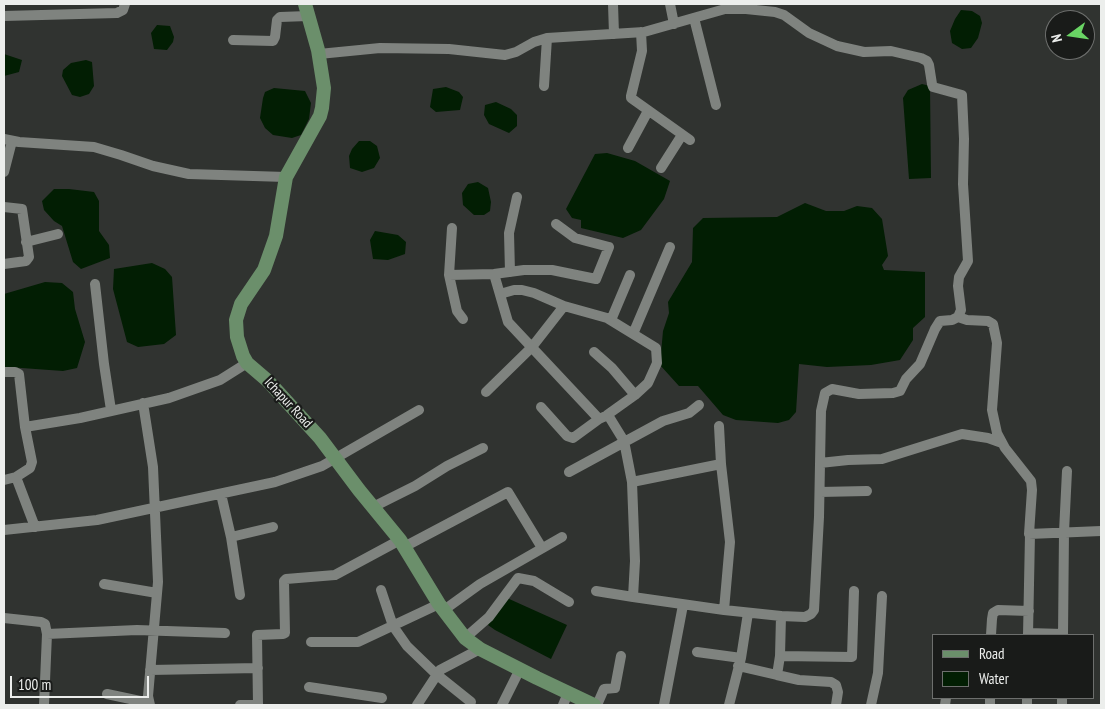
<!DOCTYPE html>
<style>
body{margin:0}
#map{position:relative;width:1105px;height:709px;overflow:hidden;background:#303330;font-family:"PT Sans Narrow",sans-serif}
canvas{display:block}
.frame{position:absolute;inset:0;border:5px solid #eceeec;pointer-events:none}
.legend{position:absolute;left:932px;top:634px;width:162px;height:65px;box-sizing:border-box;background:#191b19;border:1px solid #6d6f6d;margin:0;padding:6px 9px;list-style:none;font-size:15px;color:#eceeec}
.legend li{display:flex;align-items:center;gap:10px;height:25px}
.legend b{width:25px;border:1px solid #6d6f6d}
.north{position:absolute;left:1045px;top:10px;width:50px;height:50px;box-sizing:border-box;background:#191b19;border:1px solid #6d6f6d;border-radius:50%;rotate:256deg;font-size:14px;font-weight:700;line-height:20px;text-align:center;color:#eceeec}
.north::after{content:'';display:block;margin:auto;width:18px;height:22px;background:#69d464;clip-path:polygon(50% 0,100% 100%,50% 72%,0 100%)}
.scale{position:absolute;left:10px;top:676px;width:139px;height:22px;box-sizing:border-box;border:2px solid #eceeec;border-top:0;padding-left:6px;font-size:15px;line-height:18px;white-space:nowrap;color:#eceeec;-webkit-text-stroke:4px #191b19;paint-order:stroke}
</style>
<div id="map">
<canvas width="1105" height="709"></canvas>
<div class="frame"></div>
<ul class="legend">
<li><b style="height:6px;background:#6b8f6b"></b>Road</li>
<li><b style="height:14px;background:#021e03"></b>Water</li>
</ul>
<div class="north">N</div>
<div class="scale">100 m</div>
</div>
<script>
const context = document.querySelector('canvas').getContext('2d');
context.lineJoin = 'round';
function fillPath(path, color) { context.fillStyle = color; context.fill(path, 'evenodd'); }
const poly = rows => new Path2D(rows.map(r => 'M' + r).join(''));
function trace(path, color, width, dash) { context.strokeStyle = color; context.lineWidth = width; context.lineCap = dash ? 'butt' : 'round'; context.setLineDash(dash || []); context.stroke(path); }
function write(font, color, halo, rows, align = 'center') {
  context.font = font + ' "PT Sans Narrow",sans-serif'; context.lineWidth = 4.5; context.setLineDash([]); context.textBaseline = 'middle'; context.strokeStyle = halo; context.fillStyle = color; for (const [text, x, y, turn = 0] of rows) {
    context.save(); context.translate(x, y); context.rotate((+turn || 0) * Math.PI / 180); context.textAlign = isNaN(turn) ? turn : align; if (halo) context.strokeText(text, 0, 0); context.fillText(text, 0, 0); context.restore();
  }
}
const water = poly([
 [961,10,972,11,980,16,982,23,978,38,971,48,962,49,952,43,950,31,955,19],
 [157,25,170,26,174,37,173,42,167,50,154,49,151,33],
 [4,54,22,60,19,72,4,76],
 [86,60,92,62,94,86,89,94,80,97,72,95,62,76,63,70,71,63],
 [922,84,930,86,931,178,909,179,903,98,908,90],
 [446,87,459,92,463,97,460,110,436,112,430,107,433,89],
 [274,88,305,91,311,103,309,119,301,135,292,138,273,135,265,128,260,118,263,98,265,92],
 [496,102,511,109,517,115,517,126,509,133,489,124,484,115,485,105],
 [359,141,370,141,377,146,380,158,374,168,362,172,350,168,349,156,352,149],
 [607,153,635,161,670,181,664,199,641,230,623,238,581,228,581,220,572,218,566,209,595,154],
 [478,182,488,188,491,202,490,211,484,215,474,215,463,205,462,193,468,184],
 [54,189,69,189,94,192,99,201,99,231,109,245,110,258,81,269,73,262,62,226,54,221,44,210,42,201],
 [805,203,826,211,844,211,857,206,872,208,882,219,888,256,882,265,884,270,925,272,925,317,913,328,913,340,900,360,871,365,827,367,799,364,796,412,789,420,778,423,736,420,723,415,698,386,679,386,660,365,663,331,669,313,668,302,692,262,693,228,703,218,777,217],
 [375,231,398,235,406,242,405,254,388,260,373,259,370,240],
 [152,263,165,269,172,277,176,335,164,344,138,347,127,342,113,289,114,269],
 [45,282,62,283,73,292,75,309,85,342,77,368,63,371,8,367,4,372,4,294],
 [507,598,567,625,551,659,495,630,488,625]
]);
const street = poly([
 [613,4,614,34],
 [670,4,674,24],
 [4,16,117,13,123,10,125,4],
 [694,18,716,105],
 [641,32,642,51,631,96,631,98,690,140],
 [233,40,273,41,275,37,277,20,280,17,308,16],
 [319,54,380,48,449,49,505,55,516,52,534,42,547,38,644,32,725,9,746,9,775,12,784,15,809,33,837,46,864,52,891,51,921,58,927,61,929,65,932,84,933,87,962,95,964,139,963,184,968,261,959,277,958,286,961,310,958,317,952,320,940,321,935,329,920,364,906,379,900,391,893,393,859,394,832,389,825,393,821,411,819,517,814,610,811,614,805,617,781,616,780,656,852,657,854,591],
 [544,86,547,38],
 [4,139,19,142,94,147,121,155,153,166,189,174,286,177],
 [628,148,648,111],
 [661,168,682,135],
 [4,172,12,141],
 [4,207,22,209,29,257,26,261,4,264],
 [26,242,58,234],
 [510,272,509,233,517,197],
 [494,274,508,322,599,419],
 [449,275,452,228],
 [95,284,104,364,111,410],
 [500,294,514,290,522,290,534,293,564,306],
 [958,317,967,320,988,321,993,324,997,343,992,410,997,433,1005,448,1031,481,1032,490,1029,534,1101,531],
 [463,319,457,311,449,275,494,274,524,270,552,270,596,279,609,247,575,238,556,224],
 [611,320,630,275],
 [633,334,670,247],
 [594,352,612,368,635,395],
 [4,372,15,372,19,374,25,427,32,462,30,468,16,477,4,480],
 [486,392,532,347,564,306,607,318,656,348,657,363,648,383,635,395,607,415],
 [143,403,153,467,158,582,148,696,150,705],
 [541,407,567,436,573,438,599,419,608,415,624,441,632,482,635,561,633,597,724,610,781,616],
 [719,426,721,464],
 [25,427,80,418,169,398,220,380,247,363],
 [820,463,848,460,882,459,962,434,988,438,1002,443],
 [569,472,663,421,689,413,699,405],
 [16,477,35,527],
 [632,482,721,464,730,542,724,610],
 [820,492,867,491],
 [221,494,231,537,240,595],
 [373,507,415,486,447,466,483,448],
 [4,530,97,520,275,482,322,466,419,410],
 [231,537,273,527],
 [404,547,508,492,542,548],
 [104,584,157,593],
 [381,590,393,626,407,646,436,674,471,702],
 [596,591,633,597],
 [444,610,480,584,562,537],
 [4,618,41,622,45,624,47,634,44,705],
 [1028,633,1063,634],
 [47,634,137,630,225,633],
 [991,635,992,619,993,613,998,610,1029,611],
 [1028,635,1030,534],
 [1063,635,1064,532,1067,471],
 [465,638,489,617,518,578,534,581,569,602],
 [311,642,358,642,439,604],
 [697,652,741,658],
 [738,666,777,675,780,656],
 [150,670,258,668],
 [777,675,799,680,831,682,836,685,838,692,836,705],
 [309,687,382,698],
 [107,694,140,701,149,701],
 [990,698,990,705],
 [240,705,258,705],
 [258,705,257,635,283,634,285,633,284,581,286,579,335,575,400,540],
 [417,705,440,670,480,649],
 [502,705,520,669],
 [563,705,568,693],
 [597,705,604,689,615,688,621,656],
 [664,705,683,605],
 [729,705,741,658,748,613],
 [871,705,878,673,882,596],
 [945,705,946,698],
 [1027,705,1027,698],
 [1062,705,1062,698]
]);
const secondary = poly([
 [305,4,318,50,324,88,322,108,320,116,286,177,276,236,264,270,241,304,236,320,237,337,243,356,247,363,268,381,320,438,359,490,400,540,439,604,465,638,480,649,537,678,594,705]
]);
const streetNames = [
 ["Ichapur Road",288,403,47]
];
fillPath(water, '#021e03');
trace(street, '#7f837f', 10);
trace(secondary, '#6b8f6b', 14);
write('14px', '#eceeec', '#191b19', streetNames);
</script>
